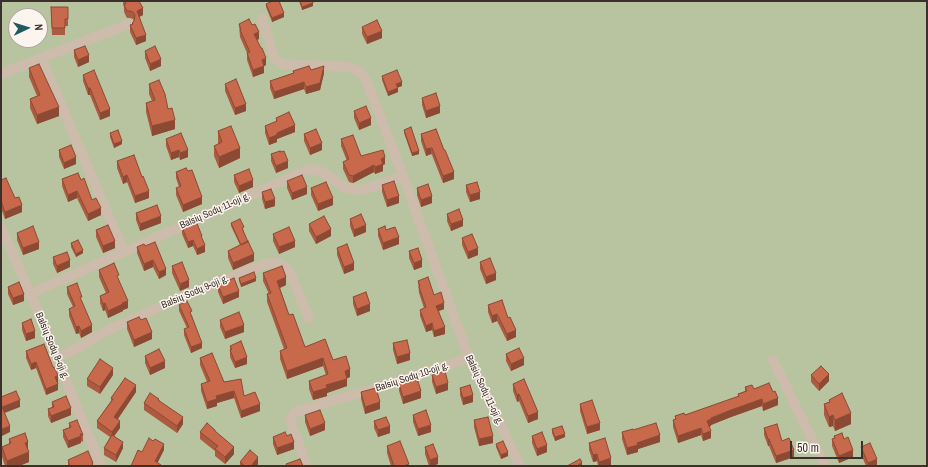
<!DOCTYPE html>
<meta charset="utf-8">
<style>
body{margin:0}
#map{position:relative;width:928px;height:467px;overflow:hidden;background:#f4ebe1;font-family:"Archivo Narrow",sans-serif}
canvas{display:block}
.frame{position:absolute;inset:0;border:2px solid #3b302b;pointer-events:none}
.north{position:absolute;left:8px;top:8px;width:40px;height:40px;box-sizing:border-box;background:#fbf5ee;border:1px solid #aea6a0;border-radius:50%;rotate:86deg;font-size:11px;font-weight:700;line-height:16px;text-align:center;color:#3b302b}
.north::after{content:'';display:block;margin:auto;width:14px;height:18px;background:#1f5a5e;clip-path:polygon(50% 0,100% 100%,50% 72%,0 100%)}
.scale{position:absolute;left:790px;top:441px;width:73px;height:18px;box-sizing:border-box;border:2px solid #3b302b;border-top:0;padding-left:5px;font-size:12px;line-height:14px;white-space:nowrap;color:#3b302b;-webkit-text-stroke:3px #fbf5ee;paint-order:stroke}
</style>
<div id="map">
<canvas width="928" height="467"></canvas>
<div class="frame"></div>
<div class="north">N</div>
<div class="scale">50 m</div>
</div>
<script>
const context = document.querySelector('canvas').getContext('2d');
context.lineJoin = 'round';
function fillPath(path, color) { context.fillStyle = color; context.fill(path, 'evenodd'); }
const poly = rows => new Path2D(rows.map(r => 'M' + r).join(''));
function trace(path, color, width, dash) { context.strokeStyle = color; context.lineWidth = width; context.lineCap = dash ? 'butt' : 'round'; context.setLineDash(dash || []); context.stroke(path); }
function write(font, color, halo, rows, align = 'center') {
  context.font = font + ' "Archivo Narrow",sans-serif'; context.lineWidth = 3; context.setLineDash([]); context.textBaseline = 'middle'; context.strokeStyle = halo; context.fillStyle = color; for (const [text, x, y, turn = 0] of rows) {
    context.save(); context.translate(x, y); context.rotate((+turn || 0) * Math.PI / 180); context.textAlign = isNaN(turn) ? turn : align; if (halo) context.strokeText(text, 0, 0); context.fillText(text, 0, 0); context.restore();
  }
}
const green = poly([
 [1,1,927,1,927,466,1,466],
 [16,16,40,16,40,40,16,40]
]);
const minor = poly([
 [262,19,274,57,278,61,283,64,348,67,359,71,366,80,403,176],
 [41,58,129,24],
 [1,74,41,58,124,252],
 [1,227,36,307,101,466],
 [30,294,307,170,313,169,322,172,344,187,352,189,361,190,372,187,403,176,469,358,520,466],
 [57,358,81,346,106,331,189,294,265,264,272,263,279,264,285,267,289,270,309,318],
 [773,360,825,466],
 [307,466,291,423,291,418,295,412,383,386,469,358]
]);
const wall = poly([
 [123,1,139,1,143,15,139,17,146,41,136,45,130,32,130,25,132,24,132,23,134,21,133,19,130,18,127,18,124,12,124,7,123,4],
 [299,1,313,1,313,6,302,10],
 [266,4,284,17,272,22,266,7],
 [51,7,68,7,68,26,65,26,65,35,52,35],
 [239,24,259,39,257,40,266,65,264,66,264,73,253,77,247,60,247,53,240,37],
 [362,27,382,38,367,44,362,34],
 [74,50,89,62,78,67,74,57],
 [145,51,161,66,150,71,145,58],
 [29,68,59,116,37,124,30,108,30,99,37,96,29,77],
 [311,70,324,73,320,90,306,94,304,89,274,99,270,88,270,81,293,73,293,71],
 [83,75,110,116,100,120,90,95,88,95,83,81],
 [382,76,402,86,398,87,398,92,388,96,382,80],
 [149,84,168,109,175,129,152,136,146,112,146,103,152,101,149,94],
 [225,84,246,111,235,115,225,91],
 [422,98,440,113,426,118,422,105],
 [354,111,371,125,359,130,354,118],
 [276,118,295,132,277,139,277,142,269,145,265,133,265,126,276,122],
 [436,129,454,179,443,183,432,155,431,154,426,156,421,141,421,134],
 [404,130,419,154,412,156,404,133],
 [218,131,240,158,219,168,214,156,214,146,218,144],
 [110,133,122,144,114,148,110,137],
 [304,134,322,150,310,155,304,141],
 [166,139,188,157,180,160,179,157,171,160,166,146],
 [341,139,361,156,385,164,383,165,383,171,375,174,374,172,353,183,349,182,343,169,343,162,347,161,341,146],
 [59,150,76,164,64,169,59,157],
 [280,152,288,168,276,173,271,161,271,154],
 [117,161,149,198,135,203,127,182,123,184,117,168],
 [188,171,202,204,183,212,176,195,176,188,179,187,176,178,176,172],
 [234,175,253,187,239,193,234,182],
 [62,179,81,180,101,215,88,221,77,198,68,202,62,186],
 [1,180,15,198,22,212,5,219,1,208],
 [287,181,307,194,292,200,287,188],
 [382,185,399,203,387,207,382,192],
 [466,185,480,199,470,202,466,192],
 [311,188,333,205,318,211,311,195],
 [417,188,432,203,421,207,417,195],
 [262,192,275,206,265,209,262,199],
 [136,213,161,223,140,231,136,220],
 [447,214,463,226,451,231,447,221],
 [350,219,366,232,354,237,350,226],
 [231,223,244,230,243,231,254,261,233,270,228,258,228,251,240,245,231,226],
 [309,224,331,236,316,244,309,231],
 [182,227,202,239,205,252,197,255,193,246,188,248,182,234],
 [378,229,386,230,399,244,383,250,378,236],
 [96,230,115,248,103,253,96,237],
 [17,233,39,249,23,255,17,240],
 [273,234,295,247,279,254,273,241],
 [462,238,478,255,468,259,462,245],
 [71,243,83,253,76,257,71,247],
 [145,246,166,275,159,279,153,267,144,271,137,253,137,247],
 [337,248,354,270,344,274,337,255],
 [409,251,422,267,414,270,409,258],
 [53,257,70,267,57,273,53,264],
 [480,262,496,280,486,284,480,269],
 [172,266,189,287,180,291,172,273],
 [99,270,119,281,128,308,123,310,123,311,108,318,105,310,103,311,100,303,100,296,106,293,99,277],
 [263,273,286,285,280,288,289,315,305,347,333,360,350,377,347,378,347,386,327,393,327,396,313,400,309,389,309,381,326,375,323,366,287,379,280,359,280,351,284,349,267,302,267,294,269,294,263,281],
 [239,278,256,281,241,287,239,281],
 [418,281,434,295,444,309,439,311,445,334,434,337,432,330,426,332,420,316,420,310,424,308,419,293],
 [218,285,239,297,223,304,218,292],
 [8,287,24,301,13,305,8,294],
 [67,287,82,302,92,332,81,338,79,333,76,334,69,316,69,309,73,307,67,294],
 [353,297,370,311,357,316,353,304],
 [179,305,192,316,202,348,191,353,184,335,184,329,187,328,179,311],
 [488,305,508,318,516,337,507,341,497,321,492,323,488,312],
 [141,320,152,339,134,347,127,329,127,322],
 [220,320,244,332,225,339,220,327],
 [22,323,35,338,26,341,22,330],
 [393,343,410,360,397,364,393,350],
 [230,346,247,364,235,368,230,357],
 [26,351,53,367,58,382,58,390,46,395,36,368,31,370,26,358],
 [506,354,524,365,511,371,506,361],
 [145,356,165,368,150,375,145,363],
 [200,358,224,382,244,396,260,411,241,418,234,398,217,403,217,406,207,409,201,391,201,384,207,382,200,365],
 [113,375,100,394,87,386,87,379],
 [432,375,448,390,436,394,432,382],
 [811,375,829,381,819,391,811,382],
 [407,378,421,398,403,404,399,391,399,384,407,382],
 [513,384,538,419,528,423,519,401,517,402,513,391],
 [745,387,754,389,778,405,763,411,762,406,731,417,711,425,711,426,709,427,711,438,703,441,701,435,678,443,673,427,673,420,675,419,675,416,685,415,738,397,738,394,745,391],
 [460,388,473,402,463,405,460,395],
 [136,392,118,419,120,428,114,436,123,448,116,462,104,455,104,448,110,437,97,428,97,421,111,401,111,398],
 [361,392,380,409,365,414,361,399],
 [159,400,183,424,177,433,144,410,144,403],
 [829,400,851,424,835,431,833,426,829,427,824,415,824,404,829,402],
 [52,402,71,415,51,423,48,416,48,409,52,407],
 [580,404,600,430,587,434,580,411],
 [305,415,325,430,310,436,305,422],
 [413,415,431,432,418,436,413,422],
 [474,420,493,443,479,446,474,427],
 [374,421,390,433,378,437,374,428],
 [69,423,83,435,83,442,81,441,81,443,68,448,63,437,63,430,69,428],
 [764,428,782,441,794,457,776,463,769,446,768,446,764,435],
 [552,429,565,437,555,441,552,433],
 [633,430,660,442,638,449,638,452,627,455,622,439,622,432],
 [200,432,215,432,234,454,225,464,215,456,215,451,200,439],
 [287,436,294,449,277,455,273,444,273,437],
 [532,436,547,452,537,456,532,443],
 [834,436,844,439,853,457,839,463,832,446,832,439,834,438],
 [9,439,28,451,29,462,19,466,5,466,2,457,2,447,9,444],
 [589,443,611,465,609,466,598,466,597,461,593,462,589,450],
 [496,444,508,456,501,459,496,447],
 [387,446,409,466,391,466,387,453],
 [425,447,438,464,432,466,429,466,425,454],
 [861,447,877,466,866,466,861,454],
 [68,460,93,463,93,466,68,466],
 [240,462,258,464,257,466,240,466]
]);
const shadedWall = poly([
 [313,3,313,6,302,10,302,7],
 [143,8,143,15,137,18,137,11],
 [284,13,284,17,272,22,272,18],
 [382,31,382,38,367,44,367,37],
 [259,32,259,39,254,41,254,34],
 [146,35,146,41,136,45,136,38],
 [89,55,89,62,78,67,78,60],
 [266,58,266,65,262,67,262,60],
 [161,59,161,66,150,71,150,64],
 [264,66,264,73,253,77,253,70],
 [324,66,324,73,320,90,306,94,306,87],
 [304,82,304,89,274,99,274,92],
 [402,82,402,86,396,88,396,84],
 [88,88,90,88,90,95,88,95],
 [398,88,398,92,388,96,388,92],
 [246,104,246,111,235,115,235,108],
 [440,106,440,113,426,118,426,111],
 [59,107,59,116,37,124,37,115],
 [110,109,110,116,100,120,100,113],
 [371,118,371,125,359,130,359,123],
 [175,120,175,129,152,136,152,126],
 [295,125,295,132,277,139,277,142,269,145,269,138,277,133],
 [122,141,122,144,114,148,114,144],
 [322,143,322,150,310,155,310,148],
 [240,148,240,158,219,168,219,157],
 [431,148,431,154,426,156,426,149],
 [179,150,179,157,171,160,171,153],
 [188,150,188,157,180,160,180,153],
 [419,151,419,154,412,156,412,153],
 [76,157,76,164,64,169,64,163],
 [385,157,385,164,383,165,383,171,375,174,375,167,381,159],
 [288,161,288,168,276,173,276,166],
 [374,165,374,172,353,183,353,176],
 [454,172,454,179,443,183,443,176],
 [127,175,127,182,123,184,123,177],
 [253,180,253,187,239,193,239,186],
 [307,187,307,194,292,200,292,193],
 [77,191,77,198,68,202,68,195],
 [149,191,149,198,135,203,135,196],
 [480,192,480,199,470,202,470,195],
 [399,196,399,203,387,207,387,200],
 [432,196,432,203,421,207,421,200],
 [202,197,202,204,183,212,183,205],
 [333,198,333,205,318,211,318,204],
 [275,199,275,206,265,209,265,202],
 [22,205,22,212,5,219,5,212],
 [101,208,101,215,88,221,88,214],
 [161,216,161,223,140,231,140,224],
 [463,220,463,226,451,231,451,224],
 [366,225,366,232,354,237,354,230],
 [331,229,331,236,316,244,316,237],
 [399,237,399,244,383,250,383,243],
 [193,240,193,246,188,248,188,242],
 [115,241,115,248,103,253,103,246],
 [295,241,295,247,279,254,279,247],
 [39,242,39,249,23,255,23,248],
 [205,245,205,252,197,255,197,249],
 [478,248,478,255,468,259,468,252],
 [83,250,83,253,76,257,76,254],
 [254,254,254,261,233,270,233,263],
 [70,260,70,267,57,273,57,266],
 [153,260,153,267,144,271,144,264],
 [422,260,422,267,414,270,414,263],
 [354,263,354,270,344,274,344,267],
 [166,269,166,275,159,279,159,272],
 [496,273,496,280,486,284,486,277],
 [286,277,286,285,277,289,277,281],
 [256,278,256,281,241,287,241,284],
 [189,280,189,287,180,291,180,284],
 [239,291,239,297,223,304,223,297],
 [24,294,24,301,13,305,13,298],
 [128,301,128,308,123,310,123,311,108,318,108,311],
 [105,303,105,310,103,311,103,304],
 [444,303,444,309,436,312,436,306],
 [370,304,370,311,357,316,357,309],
 [497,314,497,321,492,323,492,316],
 [432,323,432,330,426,332,426,326],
 [92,325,92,332,81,338,81,331],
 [244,325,244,332,225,339,225,332],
 [79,326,79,333,76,334,76,327],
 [445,327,445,334,434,337,434,331],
 [516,330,516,337,507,341,507,334],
 [35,331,35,338,26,341,26,334],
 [152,332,152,339,134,347,134,340],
 [202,343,202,348,191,353,191,347],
 [410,353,410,360,397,364,397,357],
 [247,357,247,364,235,368,235,362],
 [323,358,323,366,287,379,287,371],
 [524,358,524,365,511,371,511,364],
 [165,361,165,368,150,375,150,368],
 [36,362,36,368,31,370,31,364],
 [113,368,113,375,100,394,100,387],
 [350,369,350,377,345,379,345,371],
 [829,374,829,381,819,391,819,384],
 [58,375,58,382,55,383,55,377],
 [347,379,347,386,327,393,327,396,313,400,313,392,326,385],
 [448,383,448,390,436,394,436,387],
 [58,384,58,390,46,395,46,389],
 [136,385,136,392,114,424,114,417],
 [234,391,234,398,217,403,217,406,207,409,207,402,216,396],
 [421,391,421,398,403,404,403,397],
 [519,394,519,401,517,402,517,395],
 [473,395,473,402,463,405,463,398],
 [778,398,778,405,763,411,763,404],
 [762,399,762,406,731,417,711,425,711,426,707,427,707,421,711,418,731,410],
 [20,400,20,407,2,414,2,407],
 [380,402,380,409,365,414,365,407],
 [260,404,260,411,241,418,241,411],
 [71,408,71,415,51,423,51,416],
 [538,412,538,419,528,423,528,416],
 [851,413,851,424,835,431,835,420],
 [833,415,833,426,829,427,829,417],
 [183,417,183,424,177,433,177,426],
 [120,421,120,428,112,439,112,432],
 [325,423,325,430,310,436,310,429],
 [600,423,600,430,587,434,587,427],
 [431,425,431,432,418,436,418,429],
 [10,426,10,432,2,436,2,429],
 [390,426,390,433,378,437,378,430],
 [701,428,701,435,678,443,678,436],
 [711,431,711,438,703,441,703,434],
 [565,434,565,437,555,441,555,437],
 [660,435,660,442,638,449,638,452,627,455,627,448,637,443],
 [81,436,81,443,68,448,68,441],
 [493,436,493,443,479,446,479,439],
 [768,439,769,439,769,446,768,446],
 [28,442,28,452,25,443],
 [123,442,123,448,116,462,116,455],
 [294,442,294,449,277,455,277,448],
 [164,444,164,450,156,466,155,461],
 [547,445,547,452,537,456,537,449],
 [234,447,234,454,225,464,225,457],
 [794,450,794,457,776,463,776,456],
 [853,450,853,457,839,463,839,456],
 [29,452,29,462,19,466,7,466,7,461],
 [508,452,508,456,501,459,501,455],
 [597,454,597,461,593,462,593,455],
 [258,457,258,464,257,466,251,466],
 [438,457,438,464,432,466,430,466,430,460],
 [611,458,611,465,609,466,599,466,599,462],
 [877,459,877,466,868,466,868,463],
 [582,462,582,466,577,466]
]);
const building = poly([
 [125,1,139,1,143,8,137,11,146,35,136,38,130,25,133,24,132,23,134,21,135,15,133,12,130,11,127,11,124,5,126,4,125,1],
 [273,1,279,1,284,13,272,18,266,4,273,1],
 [300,1,313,1,313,3,302,7,300,1],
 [51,7,68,7,68,19,65,19,65,28,52,28,51,7],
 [249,19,252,25,255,24,259,32,254,34,261,48,262,48,266,58,262,60,264,66,253,70,247,53,250,52,240,30,241,30,239,24,249,19],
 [377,20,382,31,367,37,362,27,377,20],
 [85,46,89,55,78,60,74,50,85,46],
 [155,46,161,59,150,64,145,51,155,46],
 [39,64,59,107,37,115,30,99,40,95,29,68,39,64],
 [309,66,311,70,324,66,320,83,306,87,304,82,274,92,270,81,294,73,293,71,309,66],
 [94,70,110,109,100,113,90,88,88,88,83,75,94,70],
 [397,70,402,82,396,84,398,88,388,92,382,76,397,70],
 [236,79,246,104,235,108,225,84,236,79],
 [159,80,165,94,168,109,172,108,175,120,152,126,146,103,155,100,149,84,159,80],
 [436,93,440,106,426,111,422,98,436,93],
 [366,106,371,118,359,123,354,111,366,106],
 [289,112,295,125,277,133,277,135,269,138,265,126,277,121,276,118,289,112],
 [231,126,240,148,219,157,214,146,222,142,218,131,231,126],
 [411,127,419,151,412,153,404,130,411,127],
 [316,129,322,143,310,148,304,134,316,129],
 [436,129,444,150,445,150,454,172,443,176,432,148,431,148,426,149,421,134,436,129],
 [118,130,122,141,114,144,110,133,118,130],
 [181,133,188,150,180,153,179,150,171,153,166,139,181,133],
 [353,135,361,156,383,150,385,157,381,159,383,164,375,167,374,165,353,176,349,175,343,162,349,159,341,139,353,135],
 [71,145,76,157,64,163,59,150,71,145],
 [280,151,280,152,284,151,288,161,276,166,271,154,280,151],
 [134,155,142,177,143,176,149,191,135,196,127,175,123,177,117,161,134,155],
 [186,168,188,171,192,170,202,197,183,205,176,188,181,186,176,172,186,168],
 [249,169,253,180,239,186,234,175,249,169],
 [78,173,81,180,84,178,92,200,96,198,101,208,88,214,77,191,68,195,62,179,78,173],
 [302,175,307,187,292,193,287,181,302,175],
 [6,178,15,198,19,197,22,205,5,212,1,201,1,180,6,178],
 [394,181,399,196,387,200,382,185,394,181],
 [326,182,333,198,318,204,311,188,326,182],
 [477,182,480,192,470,195,466,185,477,182],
 [428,184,432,196,421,200,417,188,428,184],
 [271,189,275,199,265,202,262,192,271,189],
 [157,205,161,216,140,224,136,213,157,205],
 [459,209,463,220,451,224,447,214,459,209],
 [361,214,366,225,354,230,350,219,361,214],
 [324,216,331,229,316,237,309,224,324,216],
 [240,219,244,227,242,228,248,242,241,245,231,223,240,219],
 [196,221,202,236,201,236,205,245,197,249,193,240,188,242,182,227,196,221],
 [108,225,115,241,103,246,96,230,108,225],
 [33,226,39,242,23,248,17,233,33,226],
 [385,226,386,230,395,227,399,237,383,243,378,229,385,226],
 [289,227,295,241,279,247,273,234,289,227],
 [472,234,478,248,468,252,462,238,472,234],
 [78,240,83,250,76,254,71,243,78,240],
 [248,241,254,254,233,263,228,251,248,241],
 [155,242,166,269,159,272,153,260,144,264,137,247,144,244,145,246,155,242],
 [347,244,354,263,344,267,337,248,347,244],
 [418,248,422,260,414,263,409,251,418,248],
 [67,252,70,260,57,266,53,257,67,252],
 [490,258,496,273,486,277,480,262,490,258],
 [182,262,189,280,180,284,172,266,182,262],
 [114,263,119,275,117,276,128,301,122,303,123,304,108,311,105,303,103,304,100,296,109,292,99,270,114,263],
 [282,266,286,277,277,281,289,315,293,314,305,347,325,339,333,360,346,356,350,369,345,371,347,379,326,385,327,388,313,392,309,381,328,374,323,358,287,371,280,351,287,348,267,294,271,293,263,273,282,266],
 [254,272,256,278,241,284,239,278,254,272],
 [428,277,434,295,441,292,444,303,436,306,445,327,434,331,432,323,426,326,420,310,426,307,419,287,420,286,418,281,428,277],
 [234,278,239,291,223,297,218,285,234,278],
 [19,282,24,294,13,298,8,287,19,282],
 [77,283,82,297,80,297,92,325,81,331,79,326,76,327,69,309,75,306,67,287,77,283],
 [366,292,370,304,357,309,353,297,366,292],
 [502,300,508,318,510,317,516,330,507,334,497,314,492,316,488,305,502,300],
 [187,301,192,311,190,312,202,343,191,347,184,329,189,327,179,305,187,301],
 [239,312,244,325,225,332,220,320,239,312],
 [139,317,141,320,146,318,152,332,134,340,127,322,139,317],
 [31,319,35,331,26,334,22,323,31,319],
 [407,340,410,353,397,357,393,343,407,340],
 [241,341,247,357,235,362,230,350,232,349,230,346,241,341],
 [44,344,53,367,54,367,58,375,55,377,58,384,46,389,36,362,31,364,26,351,44,344],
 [519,348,524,358,511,364,506,354,519,348],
 [159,349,165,361,150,368,145,356,159,349],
 [212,353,224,382,241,379,244,396,255,392,260,404,241,411,234,391,216,396,217,399,207,402,201,384,210,381,200,358,212,353],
 [100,359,113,368,100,387,87,379,100,359],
 [821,366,829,374,819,384,811,375,821,366],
 [445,371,448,383,436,387,432,375,445,371],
 [416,375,421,391,403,397,399,384,408,382,407,378,416,375],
 [125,378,136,385,114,417,120,421,112,432,97,421,113,399,111,398,125,378],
 [524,379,538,412,528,416,519,394,517,395,513,384,524,379],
 [769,383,773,392,775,391,778,398,763,404,762,399,731,410,711,418,711,419,707,421,711,431,703,434,701,428,678,436,673,420,676,419,675,416,684,413,685,415,739,396,738,394,747,391,745,387,752,385,754,389,769,383],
 [470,385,473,395,463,398,460,388,470,385],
 [376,388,380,402,365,407,361,392,376,388],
 [16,391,20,400,2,407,10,426,2,429,1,427,1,397,16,391],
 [150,393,159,399,158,400,183,417,177,426,144,403,150,393],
 [842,393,851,413,835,420,833,415,829,417,824,404,830,402,829,400,842,393],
 [66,396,71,408,51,416,48,409,54,407,52,402,66,396],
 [592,400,600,423,587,427,580,404,592,400],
 [320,410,325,423,310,429,305,415,320,410],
 [426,410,431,425,418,429,413,415,426,410],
 [386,417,390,426,378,430,374,421,386,417],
 [488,417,493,436,479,439,474,420,488,417],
 [77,420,83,435,80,434,81,436,68,441,63,430,71,427,69,423,77,420],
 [207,423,215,430,215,431,234,447,225,457,215,449,218,446,200,432,207,423],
 [656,423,660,435,637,443,638,445,627,448,622,432,633,429,633,430,656,423],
 [777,424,782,441,789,438,794,450,776,456,769,439,768,439,764,428,777,424],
 [562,426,565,434,555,437,552,429,562,426],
 [285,432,287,436,291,434,294,442,277,448,273,437,285,432],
 [542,432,547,445,537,449,532,436,542,432],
 [25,433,28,442,25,443,29,452,7,461,2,447,11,443,9,439,25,433],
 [842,433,844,439,848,437,853,450,839,456,832,439,835,438,834,436,842,433],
 [112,435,123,442,116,455,104,448,112,435],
 [149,438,153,441,155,439,164,444,155,461,161,465,161,466,131,466,138,450,142,452,149,438],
 [605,438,611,458,599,462,597,454,593,455,589,443,605,438],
 [400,441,409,464,404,466,394,466,387,446,400,441],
 [503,441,508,452,501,455,496,444,503,441],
 [870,443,877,459,868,463,861,447,870,443],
 [433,444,438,457,430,460,425,447,433,444],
 [250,450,258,457,251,466,245,466,240,462,250,450],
 [88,451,93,463,92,463,93,466,70,466,68,460,88,451],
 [300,459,303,466,287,466,286,464,300,459],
 [580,459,582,462,577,466,567,466,580,459]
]);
const streetNames = [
 ["Balsių Sodų 11-oji g.",215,211,-24],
 ["Balsių Sodų 9-oji g.",195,292,-23],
 ["Balsių Sodų 8-oji g.",52,346,67],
 ["Balsių Sodų 10-oji g.",412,377,-18],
 ["Balsių Sodų 11-oji g.",484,390,65]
];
fillPath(green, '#b8c4a0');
trace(minor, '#cdbbac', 10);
fillPath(wall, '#ac5a40');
fillPath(shadedWall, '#8c4a34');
fillPath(building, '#c8694b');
trace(building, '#8c4a34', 1);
write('10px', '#3b302b', '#fbf5ee', streetNames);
</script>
